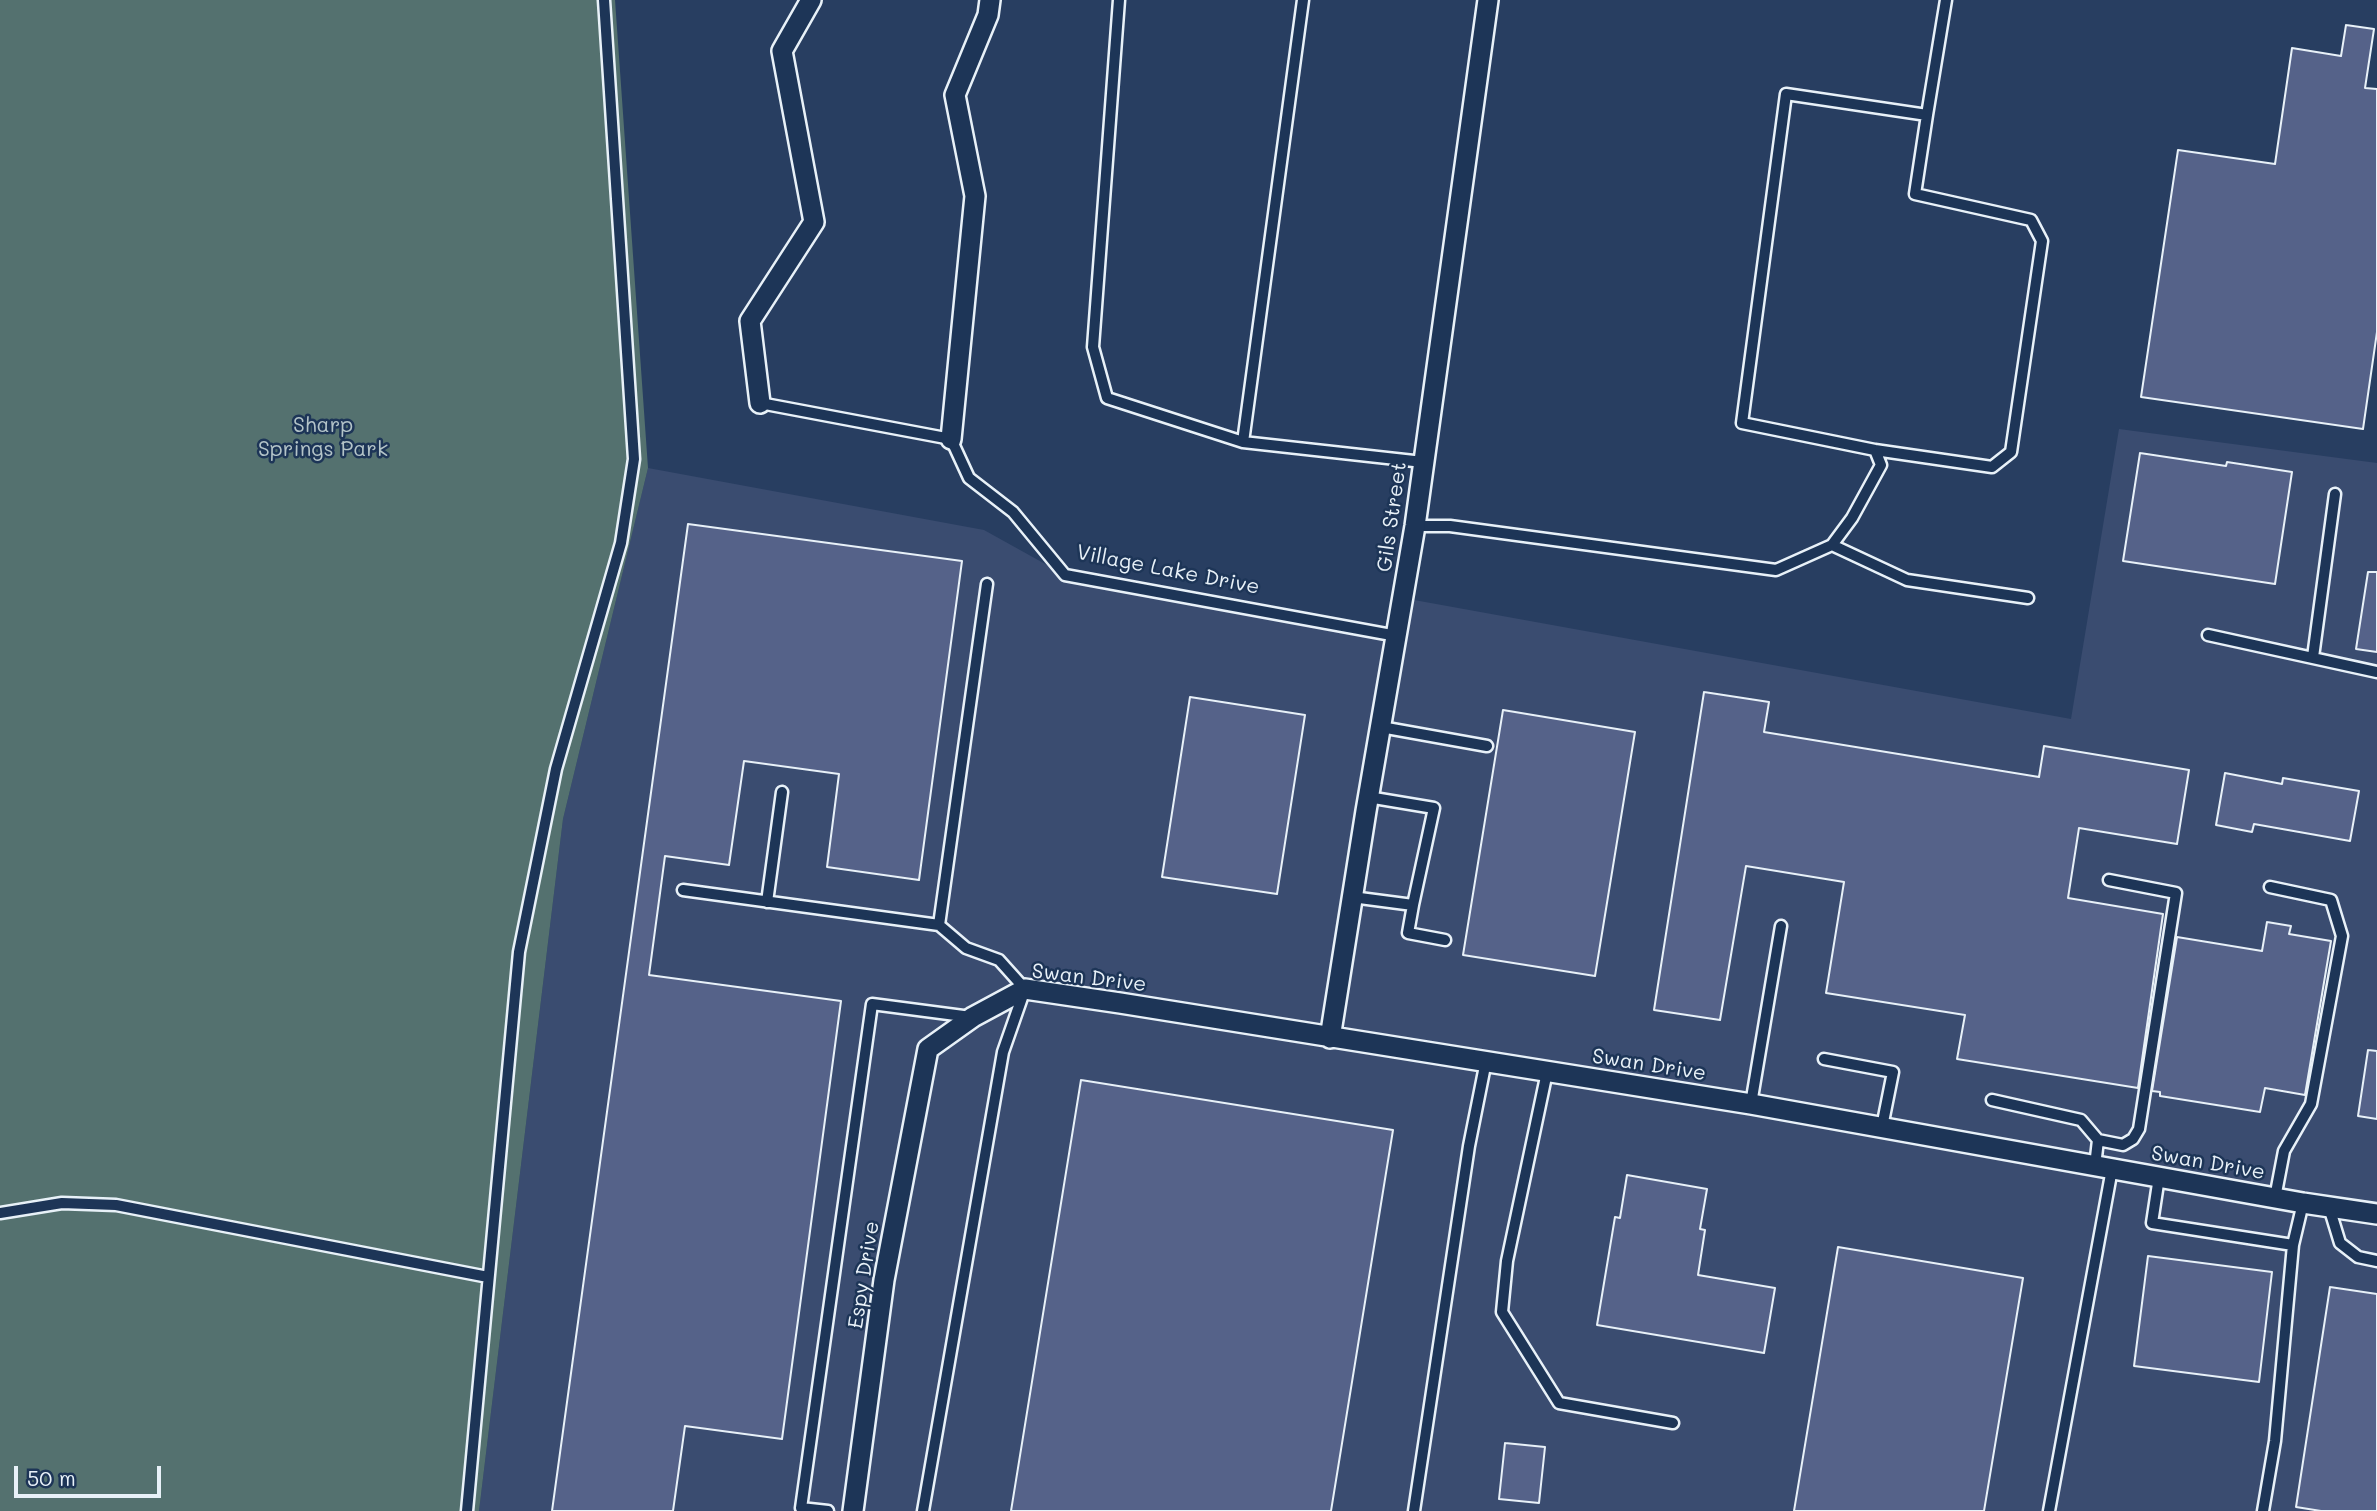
<!DOCTYPE html>
<style>
body{margin:0}
#map{position:relative;width:2377px;height:1511px;overflow:hidden;background:#283e61;font-family:Mali,sans-serif}
canvas{display:block}
.scale{position:absolute;left:14px;top:1466px;width:147px;height:32px;box-sizing:border-box;border:4px solid #e8f1f8;border-top:0;padding-left:9px;font-size:21px;line-height:24px;white-space:nowrap;color:#e8f1f8;-webkit-text-stroke:5px #1d3557;paint-order:stroke}
</style>
<div id="map">
<canvas width="2377" height="1511"></canvas>
<div class="scale">50 m</div>
</div>
<script>
const context = document.querySelector('canvas').getContext('2d');
context.lineJoin = 'round';
function fillPath(path, color) { context.fillStyle = color; context.fill(path, 'evenodd'); }
const poly = rows => new Path2D(rows.map(r => 'M' + r).join(''));
function trace(path, color, width, dash) { context.strokeStyle = color; context.lineWidth = width; context.lineCap = dash ? 'butt' : 'round'; context.setLineDash(dash || []); context.stroke(path); }
function write(font, color, halo, rows, align = 'center') {
  context.font = font + ' Mali,sans-serif'; context.lineWidth = 5; context.setLineDash([]); context.textBaseline = 'middle'; context.strokeStyle = halo; context.fillStyle = color; for (const [text, x, y, turn = 0] of rows) {
    context.save(); context.translate(x, y); context.rotate((+turn || 0) * Math.PI / 180); context.textAlign = isNaN(turn) ? turn : align; if (halo) context.strokeText(text, 0, 0); context.fillText(text, 0, 0); context.restore();
  }
}
const built = poly([
 [2119,429,2377,463,2377,1511,479,1511,563,819,648,468,984,530,1065,575,1396,636,1403,598,2071,719]
]);
const green = poly([
 [0,0,615,0,648,468,563,819,479,1511,0,1511]
]);
const building = poly([
 [2346,25,2374,29,2365,88,2377,89,2377,332,2363,429,2141,397,2178,150,2275,164,2292,48,2341,56,2346,25],
 [2140,453,2226,466,2227,462,2292,472,2275,584,2123,561,2140,453],
 [688,524,962,561,919,880,827,867,839,774,744,761,729,865,665,856,649,975,841,1001,782,1439,685,1426,673,1511,552,1511,688,524],
 [2368,572,2377,572,2377,652,2356,649,2368,572],
 [1704,692,1769,702,1764,732,2039,777,2044,746,2189,770,2177,844,2079,828,2068,898,2163,914,2138,1088,1957,1059,1965,1015,1826,993,1844,882,1746,866,1720,1020,1654,1010,1704,692],
 [1190,697,1305,715,1277,894,1162,877,1190,697],
 [1503,710,1635,732,1595,976,1463,955,1503,710],
 [2225,773,2282,784,2283,778,2359,791,2350,841,2254,824,2252,832,2216,825,2225,773],
 [2267,922,2291,926,2289,934,2331,941,2305,1095,2265,1088,2260,1112,2160,1096,2160,1092,2152,1091,2177,937,2262,951,2267,922],
 [2368,1050,2377,1051,2377,1119,2358,1116,2368,1050],
 [1081,1080,1393,1130,1331,1511,1011,1511,1081,1080],
 [1627,1175,1707,1189,1700,1229,1705,1230,1698,1275,1775,1288,1764,1353,1597,1325,1615,1217,1620,1218,1627,1175],
 [1838,1247,2023,1278,1984,1511,1794,1511,1838,1247],
 [2148,1256,2272,1272,2259,1382,2134,1366,2148,1256],
 [2330,1287,2377,1294,2377,1511,2321,1511,2296,1507,2330,1287],
 [1505,1443,1545,1447,1539,1503,1499,1499,1505,1443]
]);
const lane = poly([
 [1119,0,1093,347,1107,398,1243,442,1423,462],
 [760,403,951,439,969,478,1013,512,1065,575,1397,636],
 [1243,442,1303,0],
 [1875,450,1992,467,2011,452,2042,241,2031,220,1915,194,1927,115],
 [1415,526,1450,526,1776,570,1832,545,1852,518,1881,465,1875,450,1742,423,1786,94,1927,115,1946,0],
 [1832,545,1907,580,2028,598],
 [2208,635,2377,672],
 [2313,657,2335,494],
 [1381,727,1487,746],
 [2270,887,2331,900,2342,936,2311,1104,2284,1151,2275,1198],
 [683,890,939,925,966,948,999,960,1025,989,1003,1052,923,1511],
 [1352,897,1413,905,1434,808,1368,797],
 [767,902,782,792],
 [1413,905,1408,933,1445,940],
 [939,925,987,584],
 [1824,1059,1893,1072,1882,1127],
 [1547,1072,1507,1261,1502,1312,1559,1403,1673,1423],
 [1992,1100,2081,1120,2098,1140,2095,1166],
 [1751,1104,1781,926],
 [2098,1140,2123,1145,2133,1139,2139,1129,2176,893,2109,880],
 [2159,1177,2152,1223,2293,1245,2303,1203],
 [2329,1207,2340,1243,2358,1257,2377,1261],
 [0,1213,62,1203,116,1205,488,1277],
 [467,1511,519,952,556,769,621,543,634,459,604,0],
 [828,1511,801,1508,872,1004,971,1017],
 [1414,1511,1469,1146,1486,1061],
 [2049,1511,2112,1169],
 [2263,1511,2275,1441,2293,1245]
]);
const street = poly([
 [760,403,750,321,814,222,782,51,811,0],
 [951,439,975,196,955,95,988,15,990,0],
 [1330,1038,1366,811,1415,526,1488,0],
 [853,1511,884,1280,928,1049,973,1017,1025,989,1120,1003,1751,1104,2303,1203,2377,1214]
]);
const parkNames = [
 ["Sharp",323,426],
 ["Springs Park",323,450]
];
const streetNames = [
 ["Gils Street",1392,517,-82],
 ["Village Lake Drive",1168,570,11],
 ["Swan Drive",1089,978,7],
 ["Swan Drive",1649,1065,9],
 ["Swan Drive",2208,1163,10],
 ["Espy Drive",864,1275,-81]
];
fillPath(built, '#3a4c70');
fillPath(green, '#54716f');
fillPath(building, '#556289');
trace(building, '#e8f1f8', 2);
trace(lane, '#e8f1f8', 15);
trace(street, '#e8f1f8', 24);
trace(lane, '#1d3557', 10);
trace(street, '#1d3557', 19);
write('21px', '#b4c4c8', '#1d3557', parkNames);
write('21px', '#e8f1f8', '#1d3557', streetNames);
</script>
